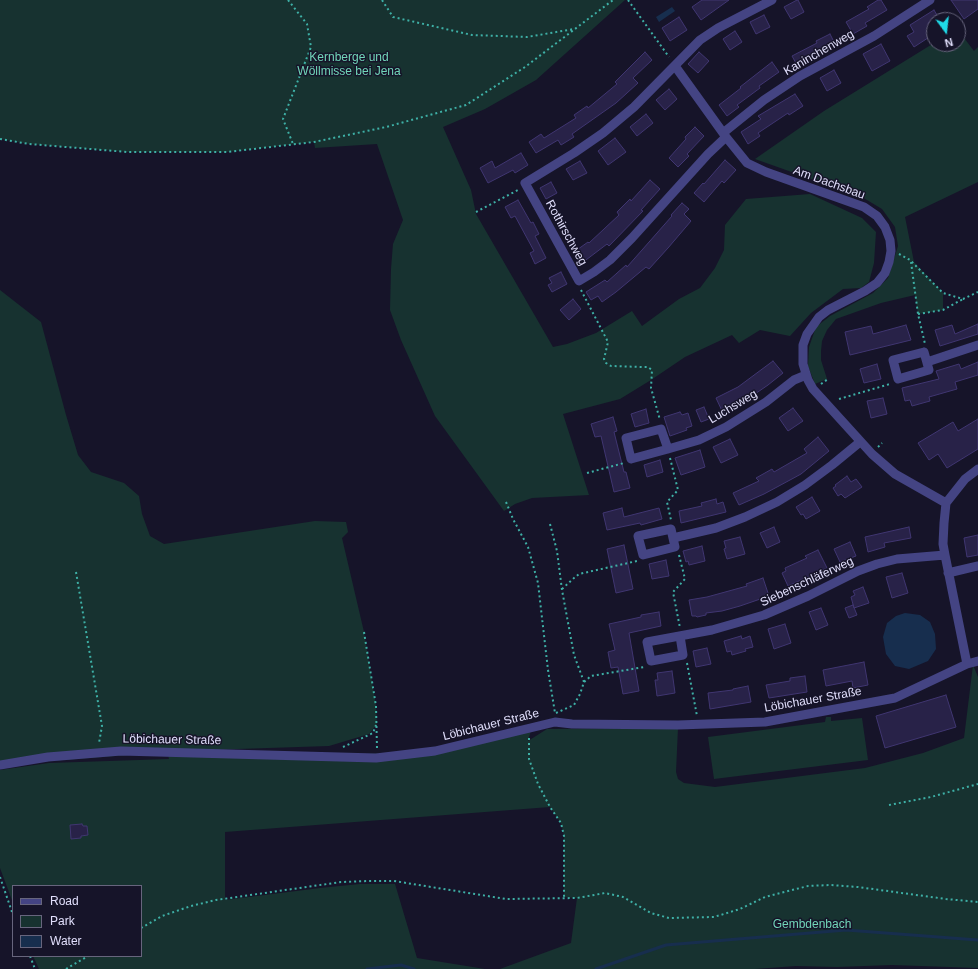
<!DOCTYPE html>
<meta charset="utf-8">
<style>
body{margin:0}
#map{position:relative;width:978px;height:969px;overflow:hidden;background:#161429;font-family:Helvetica,sans-serif}
canvas{display:block}
.legend{position:absolute;left:12px;top:885px;width:130px;height:72px;box-sizing:border-box;background:#161429;border:1px solid #67657d;margin:0;padding:5px 7px;list-style:none;font-size:12px;color:#e1dffc}
.legend li{display:flex;align-items:center;gap:8px;height:20px}
.legend b{width:20px;border:1px solid #67657d}
.north{position:absolute;left:926px;top:12px;width:40px;height:40px;box-sizing:border-box;background:#161429;border:1px solid #67657d;border-radius:50%;rotate:165deg;font-size:11px;font-weight:700;line-height:16px;text-align:center;color:#e1dffc}
.north::after{content:'';display:block;margin:auto;width:14px;height:18px;background:#1fdae7;clip-path:polygon(50% 0,100% 100%,50% 72%,0 100%)}
</style>
<div id="map">
<canvas width="978" height="969"></canvas>
<ul class="legend">
<li><b style="height:5px;background:#444483"></b>Road</li>
<li><b style="height:11px;background:#173230"></b>Park</li>
<li><b style="height:11px;background:#172e4e"></b>Water</li>
</ul>
<div class="north">N</div>
</div>
<script>
const context = document.querySelector('canvas').getContext('2d');
context.lineJoin = 'round';
function fillPath(path, color) { context.fillStyle = color; context.fill(path, 'evenodd'); }
const poly = rows => new Path2D(rows.map(r => 'M' + r).join(''));
function trace(path, color, width, dash) { context.strokeStyle = color; context.lineWidth = width; context.lineCap = dash ? 'butt' : 'round'; context.setLineDash(dash || []); context.stroke(path); }
function write(font, color, halo, rows, align = 'center') {
  context.font = font + ' Helvetica,sans-serif'; context.lineWidth = 3; context.setLineDash([]); context.textBaseline = 'middle'; context.strokeStyle = halo; context.fillStyle = color; for (const [text, x, y, turn = 0] of rows) {
    context.save(); context.translate(x, y); context.rotate((+turn || 0) * Math.PI / 180); context.textAlign = isNaN(turn) ? turn : align; if (halo) context.strokeText(text, 0, 0); context.fillText(text, 0, 0); context.restore();
  }
}
const green = poly([
 [0,0,625,0,536,80,485,109,443,127,471,190,476,214,553,347,567,344,596,333,632,311,642,326,679,299,700,288,715,268,724,250,725,225,746,199,810,194,862,218,876,232,874,263,869,282,861,288,843,289,811,313,790,336,760,330,739,343,732,335,685,357,651,380,620,399,563,414,589,495,532,498,515,504,504,511,435,416,401,340,390,310,391,269,393,244,403,220,377,144,315,148,314,142,227,152,127,152,29,144,0,139],
 [958,30,974,51,978,47,978,182,905,217,914,262,943,293,943,310,918,314,915,295,881,303,836,319,827,330,822,341,821,351,821,360,827,379,815,384,808,366,809,347,816,327,830,316,873,293,888,278,898,246,895,227,882,209,862,197,755,159,824,111,934,43,934,44,958,44],
 [0,290,41,322,66,415,78,455,91,472,124,483,139,496,142,514,150,536,164,544,315,521,346,522,348,532,342,538,364,632,376,706,377,724,369,734,329,746,177,751,318,756,435,751,532,727,528,741,547,729,678,728,676,772,678,779,684,783,715,787,865,768,923,753,964,738,973,665,978,677,978,968,892,965,837,967,796,966,755,969,500,969,571,943,577,898,564,897,564,836,561,823,550,807,225,832,225,900,320,888,360,884,395,884,417,958,485,969,39,969,33,956,141,956,141,886,13,886,13,903,0,868,0,770,49,763,169,759,167,752,0,765],
 [826,717,831,717,831,721,862,718,868,760,714,779,708,737,825,722]
]);
const water = poly([
 [672,7,675,11,659,22,656,17],
 [905,613,920,615,930,622,935,634,936,649,928,661,909,669,895,666,886,654,883,637,887,623,896,616]
]);
const stream = poly([
 [367,969,401,965,414,969],
 [596,969,666,945,846,930,978,940]
]);
const building = poly([
 [702,0,729,0,701,20,692,7,702,0],
 [797,0,798,0,804,12,791,19,784,7,797,0],
 [878,0,881,0,887,10,865,23,867,26,853,34,846,22,869,9,867,7,878,0],
 [951,0,978,0,978,9,964,19,951,0],
 [934,10,938,17,928,23,934,34,914,47,907,36,914,32,910,25,934,10],
 [764,15,770,27,756,34,750,22,764,15],
 [679,17,687,30,670,41,662,28,679,17],
 [735,31,742,42,730,50,723,39,735,31],
 [830,34,835,44,797,65,792,56,817,43,816,41,830,34],
 [881,44,890,61,872,71,863,54,881,44],
 [645,52,652,60,633,78,638,83,616,103,572,134,574,137,561,145,558,140,536,153,529,142,541,134,544,138,576,118,574,115,587,106,588,108,617,84,615,82,645,52],
 [699,52,709,61,698,73,688,64,699,52],
 [772,62,779,72,759,86,760,88,737,105,739,107,727,116,719,105,741,88,740,87,772,62],
 [834,70,841,83,827,91,820,78,834,70],
 [669,89,677,99,665,110,656,100,669,89],
 [795,94,803,106,789,115,788,113,758,133,760,136,748,144,741,132,761,119,758,116,795,94],
 [646,114,653,123,637,136,630,127,646,114],
 [695,127,704,136,687,154,689,156,678,167,669,158,686,139,685,137,695,127],
 [615,138,626,152,608,165,598,151,615,138],
 [521,153,528,165,515,173,513,170,488,183,480,168,492,161,495,168,521,153],
 [725,160,736,170,724,183,722,181,704,202,694,193,703,183,704,184,725,160],
 [580,161,587,173,573,180,566,169,580,161],
 [650,180,660,189,641,210,643,211,609,246,607,244,582,263,574,252,588,242,589,243,619,215,617,212,630,199,631,201,650,180],
 [551,182,557,193,546,199,540,188,551,182],
 [518,200,531,223,533,222,539,234,535,236,546,258,535,264,530,253,534,251,515,216,511,218,505,207,518,200],
 [682,203,689,209,684,214,691,221,668,248,649,269,646,267,616,292,602,302,598,296,591,300,586,292,605,280,607,282,626,265,627,267,672,216,671,215,682,203],
 [561,272,567,284,552,292,548,285,552,283,549,278,561,272],
 [573,299,581,309,569,320,560,310,573,299],
 [978,324,978,334,940,346,935,330,952,325,955,334,978,324],
 [906,325,911,340,850,355,845,332,871,326,873,334,906,325],
 [773,361,783,373,768,385,736,407,723,413,716,398,738,387,773,361],
 [978,362,978,375,955,382,957,389,929,397,930,401,912,406,910,400,905,401,902,388,939,379,936,371,959,364,961,369,978,362],
 [877,364,881,379,864,383,860,369,877,364],
 [883,398,887,414,871,418,867,401,883,398],
 [704,407,709,419,701,422,696,410,704,407],
 [793,408,803,421,788,431,779,418,793,408],
 [646,409,649,423,635,427,631,414,646,409],
 [680,412,682,415,688,413,692,426,686,428,687,430,670,436,664,417,680,412],
 [613,417,617,431,614,432,624,472,626,472,630,488,614,492,601,436,595,437,591,424,613,417],
 [978,419,978,449,947,468,938,454,929,460,918,443,953,422,958,431,978,419],
 [818,437,829,451,801,474,790,480,764,494,739,505,733,493,759,481,756,478,772,469,774,472,807,453,804,449,818,437],
 [730,439,738,455,721,463,713,447,730,439],
 [700,450,705,467,681,475,675,458,700,450],
 [660,460,663,472,647,477,644,465,660,460],
 [847,476,851,482,856,479,862,487,845,498,841,494,838,496,833,488,836,486,835,485,847,476],
 [812,497,820,511,806,519,803,514,801,515,796,507,812,497],
 [716,499,717,504,723,502,726,512,681,523,679,511,702,506,701,503,716,499],
 [622,508,624,517,659,508,662,519,641,525,640,523,607,530,603,513,622,508],
 [774,527,780,542,767,548,760,533,774,527],
 [909,527,911,538,884,543,885,547,868,552,865,537,909,527],
 [978,535,978,555,967,557,964,538,978,535],
 [740,537,745,554,727,559,724,549,726,548,724,541,740,537],
 [850,542,856,556,840,562,834,549,850,542],
 [624,545,633,589,616,593,607,549,624,545],
 [702,546,705,561,689,565,688,561,686,562,683,551,702,546],
 [818,550,827,568,788,586,782,573,786,571,785,568,807,558,805,556,818,550],
 [666,560,669,576,652,579,649,564,666,560],
 [902,573,908,593,892,598,886,577,902,573],
 [763,578,769,596,740,606,722,611,706,613,706,615,697,617,696,616,692,616,689,600,707,597,747,586,746,584,763,578],
 [863,587,869,603,854,608,851,597,855,595,853,591,863,587],
 [853,605,857,615,849,618,845,608,853,605],
 [821,608,828,625,816,630,809,612,821,608],
 [659,612,661,626,629,633,639,691,623,694,618,667,611,668,608,652,615,650,609,624,641,617,641,615,659,612],
 [785,624,791,643,774,649,768,629,785,624],
 [741,636,742,639,750,636,753,647,745,649,746,651,732,655,731,651,727,652,724,641,741,636],
 [707,648,711,664,696,667,693,651,707,648],
 [864,662,868,685,853,688,852,681,826,686,823,670,864,662],
 [672,671,675,693,657,696,655,680,658,680,657,673,672,671],
 [805,676,807,692,769,698,766,685,790,681,790,678,805,676],
 [748,686,751,702,710,709,708,693,733,690,733,689,748,686],
 [946,695,956,727,885,748,876,716,946,695],
 [82,824,83,826,87,826,88,835,81,836,81,838,71,839,70,825,82,824]
]);
const path = poly([
 [288,0,307,24,311,47,283,119,293,144],
 [382,0,393,17,472,35,527,37,574,29],
 [628,0,669,57],
 [0,139,29,144,127,152,227,152,314,142,386,127,466,105,525,67,613,0],
 [476,212,518,190],
 [899,254,910,260,943,293,963,299,978,292],
 [911,262,918,314,925,344],
 [581,290,608,342,604,359,606,363,611,366,643,367,648,367,652,370,651,388,660,420],
 [918,314,943,310,963,299],
 [821,384,828,379],
 [839,399,890,384],
 [878,447,882,443],
 [670,458,678,490,667,502,671,520],
 [587,473,624,463],
 [506,502,513,519,528,547,538,583,548,670,555,713],
 [550,524,557,551,562,590,574,655,584,682],
 [679,555,685,579,673,592,680,628],
 [76,572,102,726,99,743],
 [562,589,574,578,579,574,637,561],
 [364,632,376,706,377,749],
 [687,663,697,716],
 [556,713,574,705,580,694,584,682,591,676,644,667],
 [529,738,529,759,538,784,550,807,561,823,564,836,564,897],
 [343,747,373,733,376,725],
 [889,805,931,797,978,784],
 [0,877,13,915],
 [141,928,162,916,191,906,216,900,341,882,368,881,394,881,506,899,577,898,605,893,623,897,651,913,669,918,714,917,740,909,765,897,808,886,830,885,858,887,946,899,978,902],
 [30,956,35,969],
 [66,969,88,956]
]);
const street = poly([
 [675,66,726,137,747,163,766,172,864,207,877,216,885,227,890,240,891,251,889,262,885,273,877,283,865,291,828,310,819,317,807,334,803,345,803,364,808,380,813,389,872,454,895,474,946,503],
 [723,133,764,100,800,76,874,36,930,0],
 [726,137,708,154,632,238,610,260,594,272,579,281,525,183,574,153,603,133,634,107,700,40,718,28,772,0],
 [924,352,929,370,898,379,893,360,924,352],
 [927,362,978,345],
 [668,449,661,429,626,438,631,459,668,449,699,440,726,427,766,402,794,380,806,375],
 [673,538,671,529,638,536,643,555,675,547,673,538,716,528,745,517,777,502,805,485,832,465,860,442],
 [948,573,978,566],
 [680,636,683,655,651,661,647,642,712,630,764,615,808,596,858,571,877,564,897,559,945,555],
 [967,664,945,555,943,544,944,523,946,503,965,479,978,469],
 [0,765,48,757,121,751,376,758,435,751,555,722,572,724,678,725,765,722,895,698,967,664,978,661]
]);
const streetNames = [
 ["Kaninchenweg",819,53,-30],
 ["Am Dachsbau",829,183,20],
 ["Rothirschweg",566,233,61],
 ["Luchsweg",733,407,-31],
 ["Siebenschläferweg",807,582,-25],
 ["Löbichauer Straße",813,700,-10],
 ["Löbichauer Straße",491,725,-14],
 ["Löbichauer Straße",172,740,1]
];
const parkNames = [
 ["Kernberge und",349,58],
 ["Wöllmisse bei Jena",349,72],
 ["Gembdenbach",812,925]
];
fillPath(green, '#173230');
fillPath(water, '#172e4e');
trace(stream, '#172e4e', 3);
fillPath(building, '#282248');
trace(building, '#403671', 1);
trace(path, '#3eb0a6', 2, [2, 3]);
trace(street, '#444483', 9);
write('12px', '#e1dffc', '#161429', streetNames);
write('12px', '#71d5b9', '#161429', parkNames);
</script>
